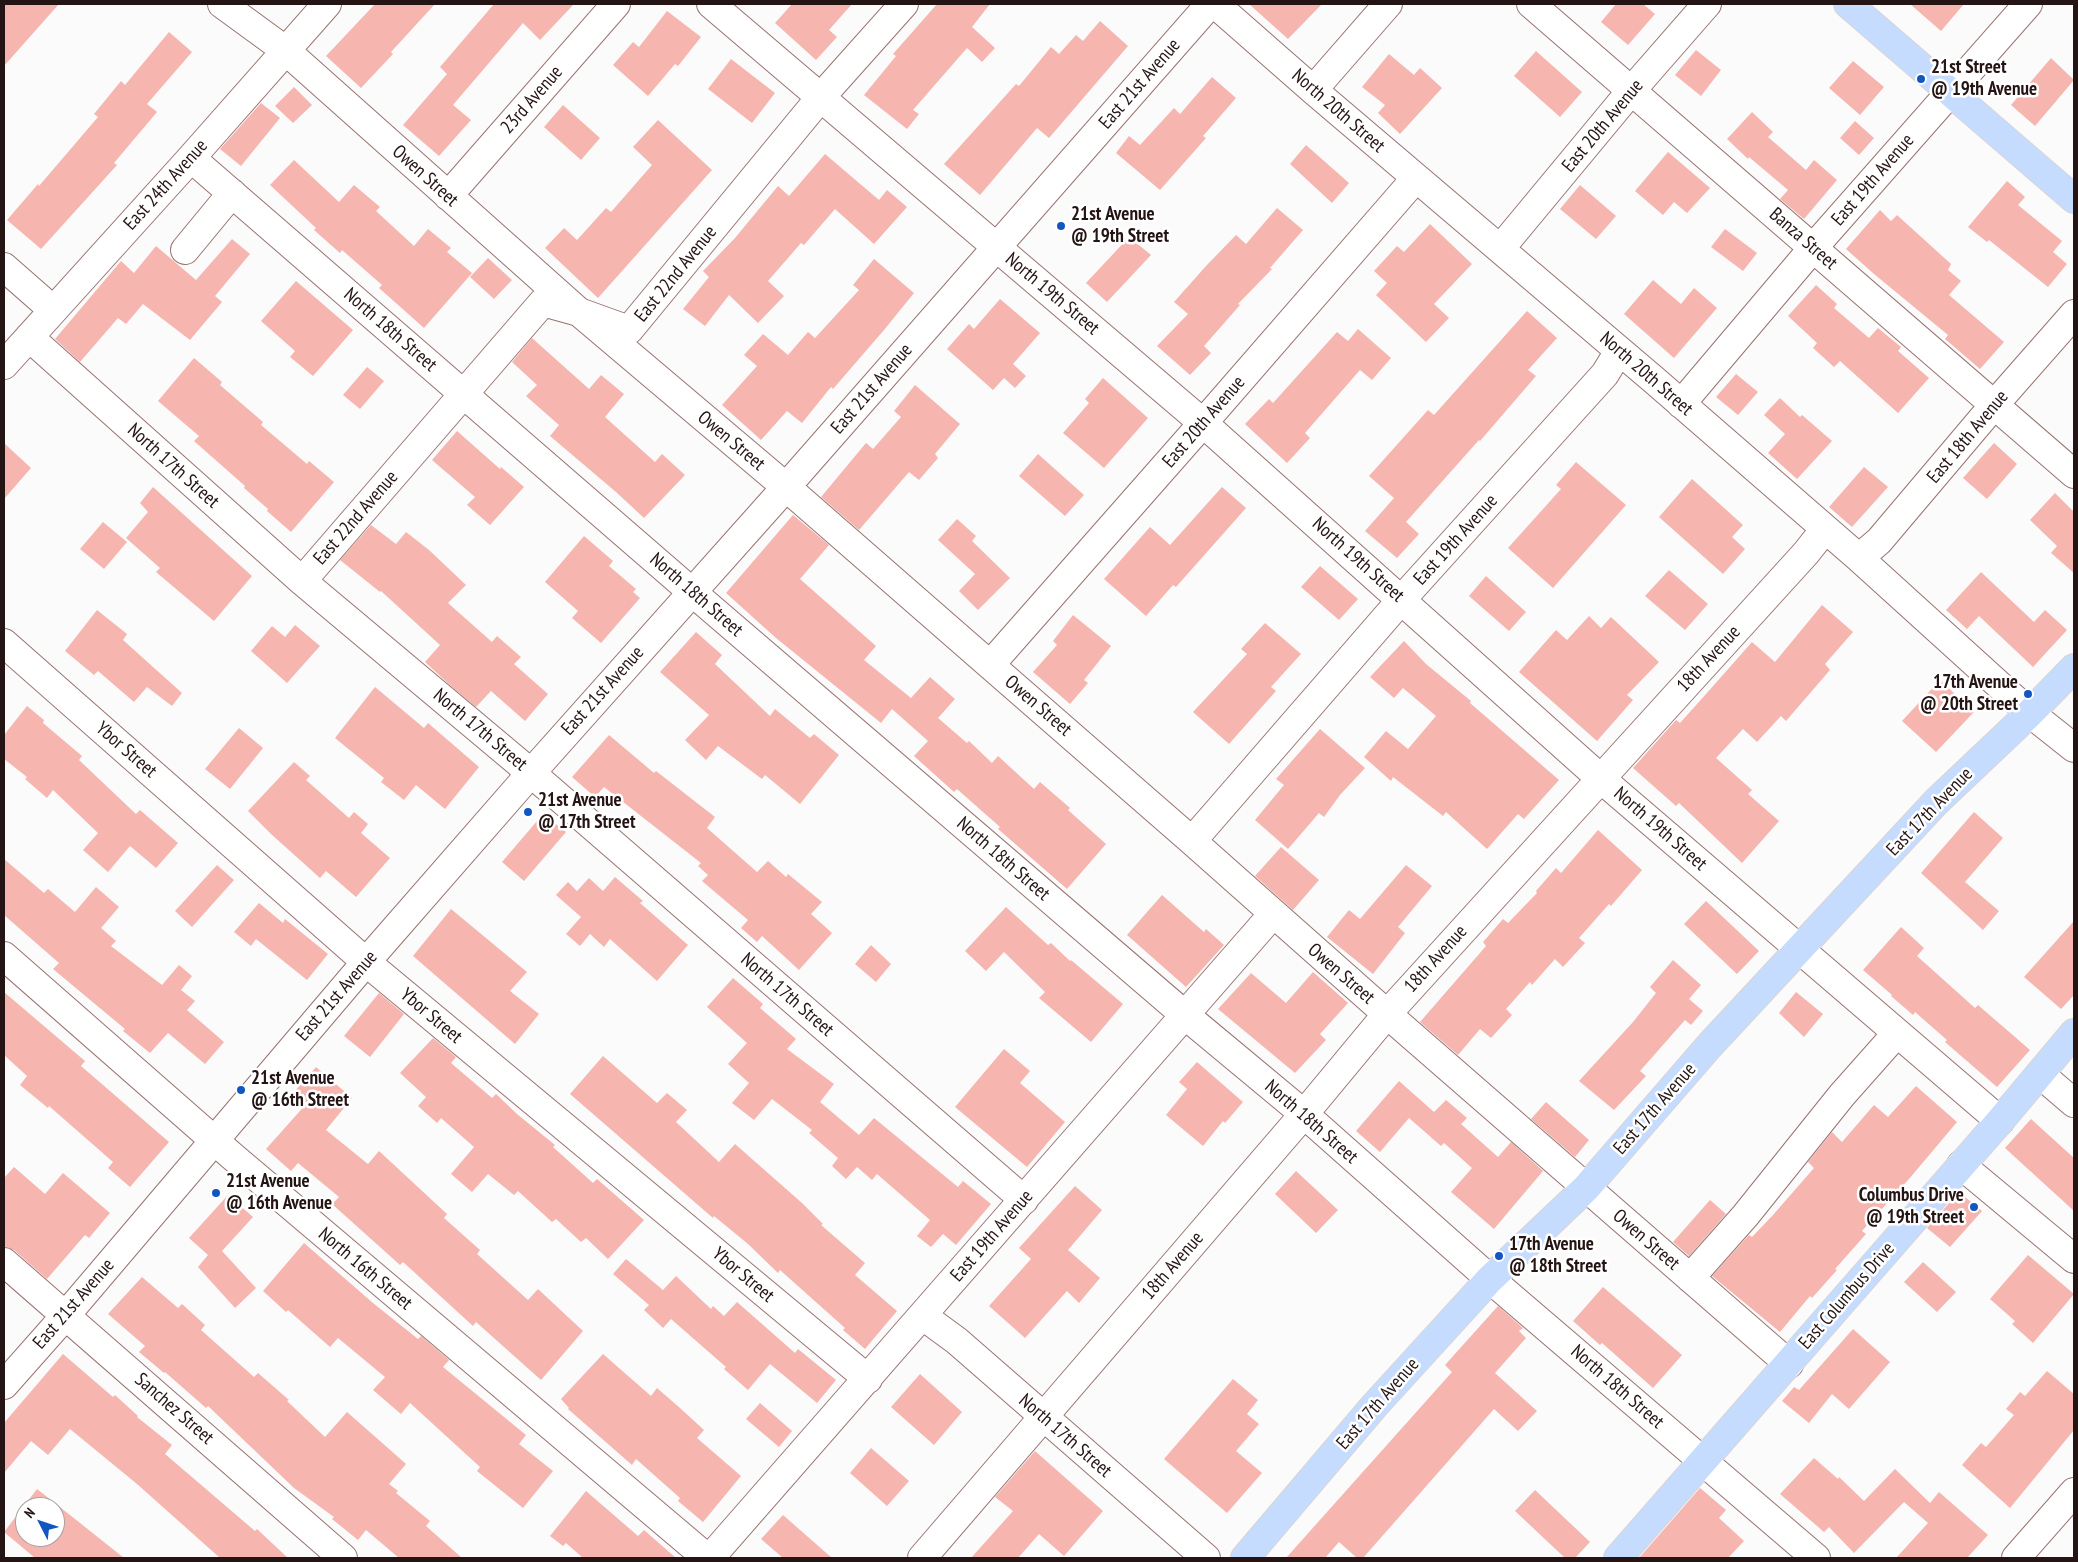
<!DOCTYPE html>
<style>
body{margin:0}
#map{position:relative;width:2078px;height:1562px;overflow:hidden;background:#fbfbfb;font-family:"PT Sans Narrow",sans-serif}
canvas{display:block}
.frame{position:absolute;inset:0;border:5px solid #241514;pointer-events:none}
.north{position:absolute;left:15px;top:1497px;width:50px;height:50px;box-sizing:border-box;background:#fff;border:1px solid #a7a1a1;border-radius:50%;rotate:311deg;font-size:14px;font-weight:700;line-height:20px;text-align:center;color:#241514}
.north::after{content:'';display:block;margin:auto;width:18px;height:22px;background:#1156c1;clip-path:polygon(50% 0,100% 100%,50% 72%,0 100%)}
</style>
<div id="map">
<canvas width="2078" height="1562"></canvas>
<div class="frame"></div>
<div class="north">N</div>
</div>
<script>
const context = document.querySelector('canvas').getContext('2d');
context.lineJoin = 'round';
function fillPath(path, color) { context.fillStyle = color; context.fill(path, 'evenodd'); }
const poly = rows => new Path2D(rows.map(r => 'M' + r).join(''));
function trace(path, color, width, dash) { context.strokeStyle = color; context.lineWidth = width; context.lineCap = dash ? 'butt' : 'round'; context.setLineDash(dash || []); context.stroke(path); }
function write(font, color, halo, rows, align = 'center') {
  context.font = font + ' "PT Sans Narrow",sans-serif'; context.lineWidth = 5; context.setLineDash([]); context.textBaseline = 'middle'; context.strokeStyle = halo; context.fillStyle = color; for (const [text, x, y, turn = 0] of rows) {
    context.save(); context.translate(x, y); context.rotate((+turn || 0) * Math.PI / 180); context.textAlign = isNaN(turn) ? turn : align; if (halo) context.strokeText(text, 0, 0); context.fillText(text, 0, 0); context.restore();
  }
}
const building = poly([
 [4,4,59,4,4,66],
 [375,4,435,4,391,52,393,54,361,88,326,56],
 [494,4,574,4,540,40,523,23,453,105,471,120,439,156,403,125,447,74,440,67],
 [792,4,852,4,829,30,837,37,816,60,775,23],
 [937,4,990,4,972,27,995,48,982,62,967,48,913,110,919,114,907,129,864,95,896,56,893,54],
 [1249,4,1322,4,1288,39],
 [1616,4,1643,4,1655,14,1628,45,1601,22],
 [1910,4,1964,4,1941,31],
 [667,11,701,37,678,66,675,64,648,96,613,65,633,42,639,47],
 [1100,21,1128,46,1049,138,1037,128,980,195,944,164,1016,84,1019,86,1051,47,1059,54,1076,35,1083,41],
 [169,32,192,52,147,104,157,112,114,163,117,165,41,249,7,220,38,184,39,186,98,117,94,114,121,81,125,85],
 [1696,50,1721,70,1701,96,1675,75],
 [1536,51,1582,92,1560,117,1514,76],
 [1389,54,1414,75,1420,68,1442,88,1400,134,1378,113,1385,105,1362,87],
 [2051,58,2074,80,2035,126,2011,105],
 [731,59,775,93,752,123,708,89],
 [1853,61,1884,87,1860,115,1829,88],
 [1212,77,1236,98,1203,136,1206,138,1160,190,1116,153,1129,136,1140,145,1174,108,1180,114],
 [294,87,312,105,293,123,275,106],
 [261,103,280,118,241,166,220,149],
 [563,105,600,138,581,160,544,127],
 [1752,112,1773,132,1768,137,1806,170,1814,160,1837,180,1804,219,1780,199,1788,190,1749,157,1748,159,1727,139],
 [658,120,712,170,598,298,545,248,564,228,577,240,606,208,611,212,652,165,633,147],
 [1855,121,1874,138,1859,155,1840,138],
 [1306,145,1349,183,1332,203,1290,164],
 [1668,152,1710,188,1687,213,1674,202,1663,215,1635,191],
 [825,154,879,200,887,190,907,207,874,244,835,209,804,245,801,243,768,281,784,296,758,323,729,295,705,326,683,309,709,277,703,271,735,238,778,186,789,196],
 [294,160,339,202,354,185,380,207,376,211,414,246,428,229,451,248,447,252,472,273,424,328,379,288,382,285,342,250,340,253,314,230,316,228,270,185],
 [2007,181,2025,197,2018,205,2062,241,2053,252,2067,264,2048,287,1989,240,1987,242,1968,227],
 [1580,185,1616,216,1596,239,1560,209],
 [1277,208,1303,230,1270,268,1272,269,1238,304,1240,305,1204,346,1211,353,1190,375,1157,346,1188,314,1174,302,1206,266,1236,235,1246,244],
 [1880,210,1891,221,1897,215,1951,264,1948,270,1961,281,1949,295,2004,342,1980,369,1945,339,1948,335,1874,274,1846,249],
 [1430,224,1472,264,1434,304,1449,318,1426,342,1376,295,1387,283,1374,271,1397,246,1404,252],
 [1725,229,1757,253,1743,271,1711,247],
 [1129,237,1151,255,1107,302,1086,283],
 [232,239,250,254,215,296,222,302,190,340,143,304,126,324,118,318,80,362,55,339,121,261,134,273,156,246,196,280],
 [488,258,512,280,494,299,470,277],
 [874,259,914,293,884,330,833,389,831,387,802,423,787,411,761,440,722,405,757,366,744,355,763,334,788,355,808,332,815,338,859,290,853,285],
 [1653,280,1681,304,1694,288,1717,308,1674,358,1624,314],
 [296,281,353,330,313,376,290,357,295,351,261,321],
 [1816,285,1837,304,1834,308,1869,338,1878,328,1901,347,1898,351,1929,378,1898,413,1840,361,1834,367,1813,348,1817,343,1788,316],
 [1000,299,1040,333,1013,364,1026,376,1015,388,1004,378,993,390,947,349,969,324,974,329],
 [1527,311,1557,338,1528,370,1536,376,1480,441,1479,440,1406,522,1419,534,1397,558,1365,531,1394,498,1369,476,1428,410,1434,415],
 [1358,329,1391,358,1372,380,1360,370,1305,433,1310,438,1287,463,1245,424,1269,399,1273,403,1337,332,1348,341],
 [532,338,589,389,601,375,624,394,605,417,655,462,662,454,685,475,644,518,616,492,550,436,559,425,526,396,537,385,512,362],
 [194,358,222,382,220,385,263,422,261,425,307,464,309,461,334,482,291,532,267,511,268,509,244,488,245,486,194,441,199,436,158,401],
 [367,367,384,381,360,409,343,395],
 [1736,374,1758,392,1738,415,1716,397],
 [1103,378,1148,418,1104,468,1063,433,1089,403,1085,399],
 [915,385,960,424,935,454,938,458,919,480,909,472,859,530,821,497,866,443,873,449,901,417,894,411],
 [1780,398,1800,417,1802,415,1832,441,1797,479,1768,453,1785,434,1764,415],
 [457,431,500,469,501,467,524,487,490,525,467,505,475,497,432,460],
 [4,443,31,468,4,499],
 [1994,443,2017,464,1987,499,1963,478],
 [1038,454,1084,495,1065,516,1019,476],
 [1576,462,1626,505,1553,588,1508,548,1561,489,1556,485],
 [1864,467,1888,487,1852,527,1829,507],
 [1692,479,1743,525,1732,537,1745,549,1723,574,1659,517],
 [153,487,252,576,214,621,156,572,160,568,126,538,148,512,140,503],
 [1222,487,1246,508,1176,587,1173,585,1146,616,1104,579,1150,527,1170,545],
 [2055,493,2074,512,2074,573,2051,553,2057,546,2030,520],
 [793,515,829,545,800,579,876,646,864,660,911,698,930,677,955,699,938,718,967,743,969,741,992,763,998,756,1034,789,1040,782,1070,808,1068,810,1106,844,1067,889,998,829,1000,827,957,789,954,792,914,756,928,741,892,709,881,723,776,638,726,593],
 [957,519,976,536,972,541,1010,578,978,610,959,591,975,574,938,540],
 [103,522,127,542,104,569,80,549],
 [371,525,396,544,406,532,429,550,466,585,448,603,492,642,497,636,521,657,514,664,548,694,525,721,491,691,476,707,452,687,425,662,440,645,381,591,380,592,340,560],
 [584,536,613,561,609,566,636,589,633,592,640,598,601,643,572,618,578,611,545,582],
 [1320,566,1358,599,1339,620,1301,587],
 [1669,570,1708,604,1685,630,1645,596],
 [1981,572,2034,622,2045,610,2067,630,2033,667,1979,616,1967,629,1946,610],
 [1486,576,1526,612,1509,631,1469,596],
 [1822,605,1853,632,1825,664,1830,670,1786,721,1781,716,1757,742,1743,729,1716,758,1752,790,1748,794,1779,821,1742,863,1679,803,1676,806,1633,768,1676,720,1680,723,1706,694,1752,642,1775,662],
 [97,610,127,634,123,640,182,693,172,706,147,687,134,702,98,671,94,675,65,651],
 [1073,615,1111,646,1084,680,1088,683,1070,704,1033,672,1057,645,1053,641],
 [1589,616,1601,628,1611,617,1659,662,1627,695,1633,700,1597,741,1519,672,1556,630,1567,640],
 [1265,623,1301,654,1271,687,1276,691,1229,744,1193,712,1247,654,1241,649],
 [295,625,320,646,287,683,251,651,272,626,285,637],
 [696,632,722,655,715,664,770,716,775,709,810,738,814,734,839,755,800,804,765,775,762,779,718,746,706,760,685,740,709,715,660,672],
 [1404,641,1426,664,1471,701,1470,703,1559,780,1524,819,1518,814,1487,849,1446,812,1443,816,1393,777,1391,781,1364,757,1386,731,1408,749,1436,716,1403,688,1394,698,1370,677],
 [1940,680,1974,712,1936,752,1902,721],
 [375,687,424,728,428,723,479,767,445,809,416,785,404,800,381,782,384,778,335,738],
 [27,706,44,720,43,723,82,756,79,760,136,814,140,810,178,843,156,868,130,846,108,872,83,850,98,833,53,790,47,798,25,779,27,777,4,759,4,735],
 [239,728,263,748,230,789,205,769],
 [1320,729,1365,768,1340,795,1324,817,1319,813,1288,849,1255,820,1284,785,1276,779],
 [609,735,654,773,656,771,715,817,707,828,757,872,768,861,786,877,788,874,822,902,811,914,832,933,799,970,762,936,757,942,741,928,748,920,702,881,708,875,698,866,701,863,604,787,595,797,572,777],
 [294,762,310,776,306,780,349,818,354,812,368,824,361,833,390,858,356,897,326,871,320,878,271,834,248,811],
 [1974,812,2003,838,1965,882,1999,911,1983,930,1921,873],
 [543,814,566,832,524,881,502,862],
 [1598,830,1642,870,1611,906,1609,904,1579,938,1585,943,1563,967,1555,959,1532,985,1530,982,1506,1009,1512,1015,1491,1038,1480,1029,1458,1055,1420,1022,1486,946,1483,942,1503,919,1508,923,1537,893,1536,891,1556,868,1561,873],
 [1281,847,1319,880,1293,910,1255,876],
 [4,859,44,893,48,889,75,912,96,887,119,907,101,928,116,941,111,946,162,985,179,965,192,976,181,990,195,1001,187,1010,224,1042,205,1064,168,1033,150,1053,123,1031,125,1029,53,969,59,963,4,915],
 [217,865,234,880,192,927,175,911],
 [1406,865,1432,886,1398,927,1405,933,1373,974,1327,937,1349,910,1360,919],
 [615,877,643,901,640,903,688,945,657,981,610,939,604,947,590,934,580,946,566,934,581,917,556,895,568,882,577,891,589,878,603,891],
 [1162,895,1204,932,1206,929,1224,945,1186,987,1127,935],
 [1706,901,1759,951,1737,974,1684,924],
 [259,903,283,923,285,919,328,954,307,980,256,939,251,946,234,932],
 [1006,907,1048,945,1051,943,1070,961,1071,960,1123,1004,1091,1042,1039,998,1045,992,1004,952,986,971,965,951],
 [451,909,527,972,510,991,539,1014,515,1044,413,956],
 [2074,921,2074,995,2061,1009,2024,977],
 [1901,927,1924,948,1917,956,1975,1008,1978,1005,2030,1050,1997,1087,1945,1042,1947,1040,1915,1012,1913,1015,1891,996,1892,995,1863,970],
 [871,945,891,964,876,982,855,964],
 [1673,960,1701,985,1689,999,1703,1011,1691,1025,1685,1020,1640,1071,1646,1076,1614,1110,1579,1081,1633,1022,1656,993,1650,987],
 [1313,972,1348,1003,1320,1034,1326,1040,1295,1073,1218,1009,1251,973,1286,1003],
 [733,978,763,1004,760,1008,796,1039,787,1049,834,1084,820,1102,859,1135,874,1118,958,1187,963,1181,991,1204,956,1245,943,1234,931,1247,917,1236,930,1220,877,1174,872,1180,857,1167,846,1179,832,1166,838,1158,809,1133,812,1130,772,1099,754,1120,732,1103,749,1083,728,1064,747,1043,707,1007],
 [4,992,85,1061,81,1066,169,1142,130,1187,108,1168,113,1162,49,1106,48,1108,20,1085,27,1076,4,1055],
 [1796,992,1823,1014,1804,1037,1779,1013],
 [379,993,404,1014,370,1057,344,1036],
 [433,1038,456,1057,451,1063,492,1098,496,1094,517,1114,555,1145,553,1147,593,1183,597,1179,644,1220,608,1259,586,1238,581,1242,556,1219,552,1222,518,1191,514,1195,488,1174,472,1192,451,1174,474,1147,441,1118,437,1123,418,1106,426,1097,400,1073],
 [1004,1049,1030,1071,1020,1083,1065,1122,1027,1167,955,1107],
 [603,1056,657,1103,667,1093,687,1110,676,1122,719,1162,735,1144,802,1203,823,1224,821,1225,865,1263,855,1275,897,1311,865,1349,843,1330,845,1328,780,1270,778,1273,748,1244,714,1216,713,1218,570,1094],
 [1197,1062,1243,1102,1225,1123,1223,1121,1203,1146,1166,1115,1187,1089,1179,1082],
 [316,1067,352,1098,326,1130,368,1164,379,1151,447,1214,444,1218,480,1250,477,1254,528,1300,538,1289,583,1331,541,1380,476,1322,473,1326,403,1262,400,1265,332,1204,339,1197,298,1163,291,1171,266,1149,307,1103,294,1092],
 [1399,1081,1434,1112,1446,1100,1467,1118,1461,1124,1498,1157,1511,1142,1543,1171,1494,1229,1451,1192,1472,1168,1444,1143,1441,1146,1409,1118,1380,1152,1356,1131],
 [1916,1086,1957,1122,1909,1179,1862,1231,1866,1234,1835,1269,1837,1270,1812,1298,1810,1296,1780,1332,1712,1276,1749,1235,1752,1237,1773,1215,1814,1168,1808,1162,1832,1132,1842,1142,1874,1105,1888,1117],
 [1546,1102,1589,1140,1575,1157,1531,1119],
 [2031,1119,2074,1158,2074,1211,2005,1148],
 [14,1167,45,1194,63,1173,110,1213,89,1238,85,1235,47,1279,14,1250,4,1246,4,1178],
 [1296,1171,1338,1210,1316,1233,1275,1194],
 [1075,1186,1102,1210,1068,1250,1100,1278,1079,1303,1067,1291,1025,1338,989,1306,1031,1259,1019,1248],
 [1959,1192,1982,1211,1950,1247,1927,1228],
 [228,1195,253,1217,222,1251,256,1288,235,1308,198,1267,208,1255,189,1238],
 [1710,1200,1726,1214,1689,1256,1673,1242],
 [304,1243,373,1303,418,1339,421,1336,449,1360,443,1367,526,1435,519,1444,553,1471,523,1508,477,1471,480,1467,410,1403,401,1414,373,1390,385,1377,338,1338,330,1347,288,1310,286,1312,263,1291],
 [2028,1255,2074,1294,2033,1343,2012,1324,2015,1321,1990,1299],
 [626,1259,663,1290,676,1276,711,1309,713,1306,724,1316,737,1302,795,1353,798,1349,836,1380,817,1403,770,1364,748,1390,724,1369,726,1367,671,1319,663,1328,644,1310,649,1305,613,1274],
 [1923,1262,1956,1292,1937,1312,1904,1282],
 [142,1277,178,1308,182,1304,205,1325,201,1330,254,1377,258,1373,289,1400,287,1401,325,1437,347,1412,380,1441,406,1464,389,1484,398,1491,396,1493,430,1521,426,1526,462,1558,399,1558,366,1530,358,1540,332,1519,334,1517,294,1488,208,1406,206,1408,165,1372,164,1373,139,1352,145,1346,108,1314],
 [1603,1287,1682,1355,1653,1388,1602,1343,1600,1345,1573,1321],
 [1498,1306,1523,1328,1519,1331,1526,1338,1495,1373,1537,1411,1518,1431,1494,1409,1363,1558,1357,1558,1339,1542,1325,1558,1286,1558,1452,1372,1445,1365],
 [1853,1329,1890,1362,1849,1409,1832,1394,1809,1423,1782,1401,1794,1387,1799,1390],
 [63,1354,113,1397,115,1395,138,1416,137,1417,172,1445,165,1454,255,1531,257,1529,288,1558,220,1558,137,1484,70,1429,48,1455,31,1441,4,1473,4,1423],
 [603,1354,651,1396,657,1388,680,1408,704,1430,697,1438,741,1476,703,1522,678,1501,680,1498,636,1459,632,1465,568,1409,569,1408,561,1399],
 [2047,1371,2074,1394,2074,1430,2010,1508,1962,1465,1981,1443,1986,1447,2014,1415,2006,1409,2020,1392,2025,1396],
 [920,1374,962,1412,934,1445,891,1407],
 [1233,1379,1258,1400,1247,1414,1259,1424,1236,1451,1262,1473,1227,1513,1164,1459],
 [760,1403,792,1431,779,1447,746,1419],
 [871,1448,909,1481,887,1506,850,1473],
 [1035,1451,1103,1511,1064,1556,1039,1534,1018,1558,971,1558,1013,1511,995,1497],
 [1814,1458,1838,1479,1839,1477,1864,1501,1895,1469,1930,1503,1939,1492,1988,1535,1967,1558,1896,1558,1928,1523,1904,1502,1854,1553,1829,1527,1824,1532,1780,1494],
 [1700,1488,1726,1510,1719,1518,1744,1541,1728,1558,1639,1558],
 [37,1489,70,1515,124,1558,35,1558,4,1532],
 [25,1507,55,1507,55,1537,25,1537],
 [1535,1490,1590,1542,1575,1558,1565,1558,1515,1511],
 [586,1491,638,1536,644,1530,676,1558,583,1558,566,1543,563,1546,550,1536],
 [783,1515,832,1558,783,1558,761,1539]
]);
const minor = poly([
 [222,4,285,50,579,312,786,487,990,665,1192,841,1387,1014,1789,1364],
 [711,4,1203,423,1600,778,2000,1121],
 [1215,4,1313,90,1654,380,1859,558,2030,713,2074,748],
 [1531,4,2074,474],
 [1313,90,1388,4],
 [191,158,692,592,1185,1015,1304,1114,1490,1279,1816,1558],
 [448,196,616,4],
 [1500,249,1631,91,1707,4],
 [185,250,232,193],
 [4,267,53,310],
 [29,337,302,581,531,773,1024,1200],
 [4,365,191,158,327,4],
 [1681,404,1813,248,2028,4],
 [1859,558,1879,541,1994,405,2074,314],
 [302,581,543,302,579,312,629,330,820,98,904,4],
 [4,643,366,962,868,1379],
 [990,665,1203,423,1416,178],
 [1192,841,1402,599,1605,374,1619,351],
 [4,956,232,1156,707,1558],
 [2040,1074,2074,1103],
 [1961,1165,2074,1259],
 [4,1262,343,1558],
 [1690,1278,1745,1216,1842,1095,1897,1033],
 [923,1316,957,1341,1206,1558],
 [4,1385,66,1315,366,962,531,773,786,487,1210,4],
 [710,1558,1273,914],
 [922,1558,1304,1114,1387,1014,1806,553,1825,529],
 [2016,1558,2074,1492]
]);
const major = poly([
 [1848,4,2074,199],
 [1245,1558,1375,1405,1490,1279,1586,1188,1710,1045,1936,802,2030,713,2074,668],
 [1618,1558,2000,1121,2074,1033]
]);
const markers = [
 [1921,79,5,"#1156c1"],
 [1061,226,5,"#1156c1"],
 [2028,694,5,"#1156c1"],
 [528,812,5,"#1156c1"],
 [241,1090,5,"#1156c1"],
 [216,1193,5,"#1156c1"],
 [1974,1207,5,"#1156c1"],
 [1499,1256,5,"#1156c1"]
];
const poiNames = [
 ["21st Street",1931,68],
 ["@ 19th Avenue",1931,90],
 ["21st Avenue",1071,215],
 ["@ 19th Street",1071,237],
 ["17th Avenue",2018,683,"right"],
 ["@ 20th Street",2018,705,"right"],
 ["21st Avenue",538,801],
 ["@ 17th Street",538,823],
 ["21st Avenue",251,1079],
 ["@ 16th Street",251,1101],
 ["21st Avenue",226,1182],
 ["@ 16th Avenue",226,1204],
 ["Columbus Drive",1964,1196,"right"],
 ["@ 19th Street",1964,1218,"right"],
 ["17th Avenue",1509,1245],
 ["@ 18th Street",1509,1267]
];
const streetNames = [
 ["East 21st Avenue",1140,84,-49],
 ["23rd Avenue",532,100,-49],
 ["North 20th Street",1338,111,41],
 ["East 20th Avenue",1603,126,-50],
 ["Owen Street",425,176,42],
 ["East 19th Avenue",1873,180,-49],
 ["East 24th Avenue",166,185,-48],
 ["Banza Street",1803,239,41],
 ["East 22nd Avenue",676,274,-51],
 ["North 19th Street",1052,294,40],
 ["North 18th Street",390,330,41],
 ["North 20th Street",1646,374,41],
 ["East 21st Avenue",872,389,-49],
 ["East 20th Avenue",1204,422,-49],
 ["East 18th Avenue",1968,437,-50],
 ["Owen Street",731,441,40],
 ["North 17th Street",173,466,42],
 ["East 22nd Avenue",356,518,-49],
 ["East 19th Avenue",1456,540,-48],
 ["North 19th Street",1358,560,42],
 ["North 18th Street",696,595,41],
 ["18th Avenue",1709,659,-47],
 ["East 21st Avenue",603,691,-48],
 ["Owen Street",1038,706,41],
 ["North 17th Street",480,730,40],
 ["Ybor Street",126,750,41],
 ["East 17th Avenue",1930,812,-46],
 ["North 19th Street",1660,829,41],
 ["North 18th Street",1003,859,41],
 ["18th Avenue",1436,959,-48],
 ["Owen Street",1341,974,41],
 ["North 17th Street",787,995,41],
 ["East 21st Avenue",337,996,-49],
 ["Ybor Street",431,1016,40],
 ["East 17th Avenue",1655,1109,-49],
 ["North 18th Street",1311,1122,41],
 ["East 19th Avenue",992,1236,-49],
 ["Owen Street",1646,1240,41],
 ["18th Avenue",1173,1266,-49],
 ["North 16th Street",365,1269,40],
 ["Ybor Street",743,1275,40],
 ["East Columbus Drive",1847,1296,-49],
 ["East 21st Avenue",74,1304,-49],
 ["North 18th Street",1617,1387,41],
 ["East 17th Avenue",1378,1404,-49],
 ["Sanchez Street",174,1409,41],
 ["North 17th Street",1065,1436,41]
];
fillPath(building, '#f6b5ae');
trace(minor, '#99736f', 30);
trace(major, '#d8d5d5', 30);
trace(minor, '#fff', 28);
trace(major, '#c6dcfe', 28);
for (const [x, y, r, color] of markers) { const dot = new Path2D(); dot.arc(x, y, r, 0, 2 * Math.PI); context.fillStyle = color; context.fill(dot); trace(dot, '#fff', 2); }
write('bold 19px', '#241514', '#fff', poiNames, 'left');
write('19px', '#241514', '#fff', streetNames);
</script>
